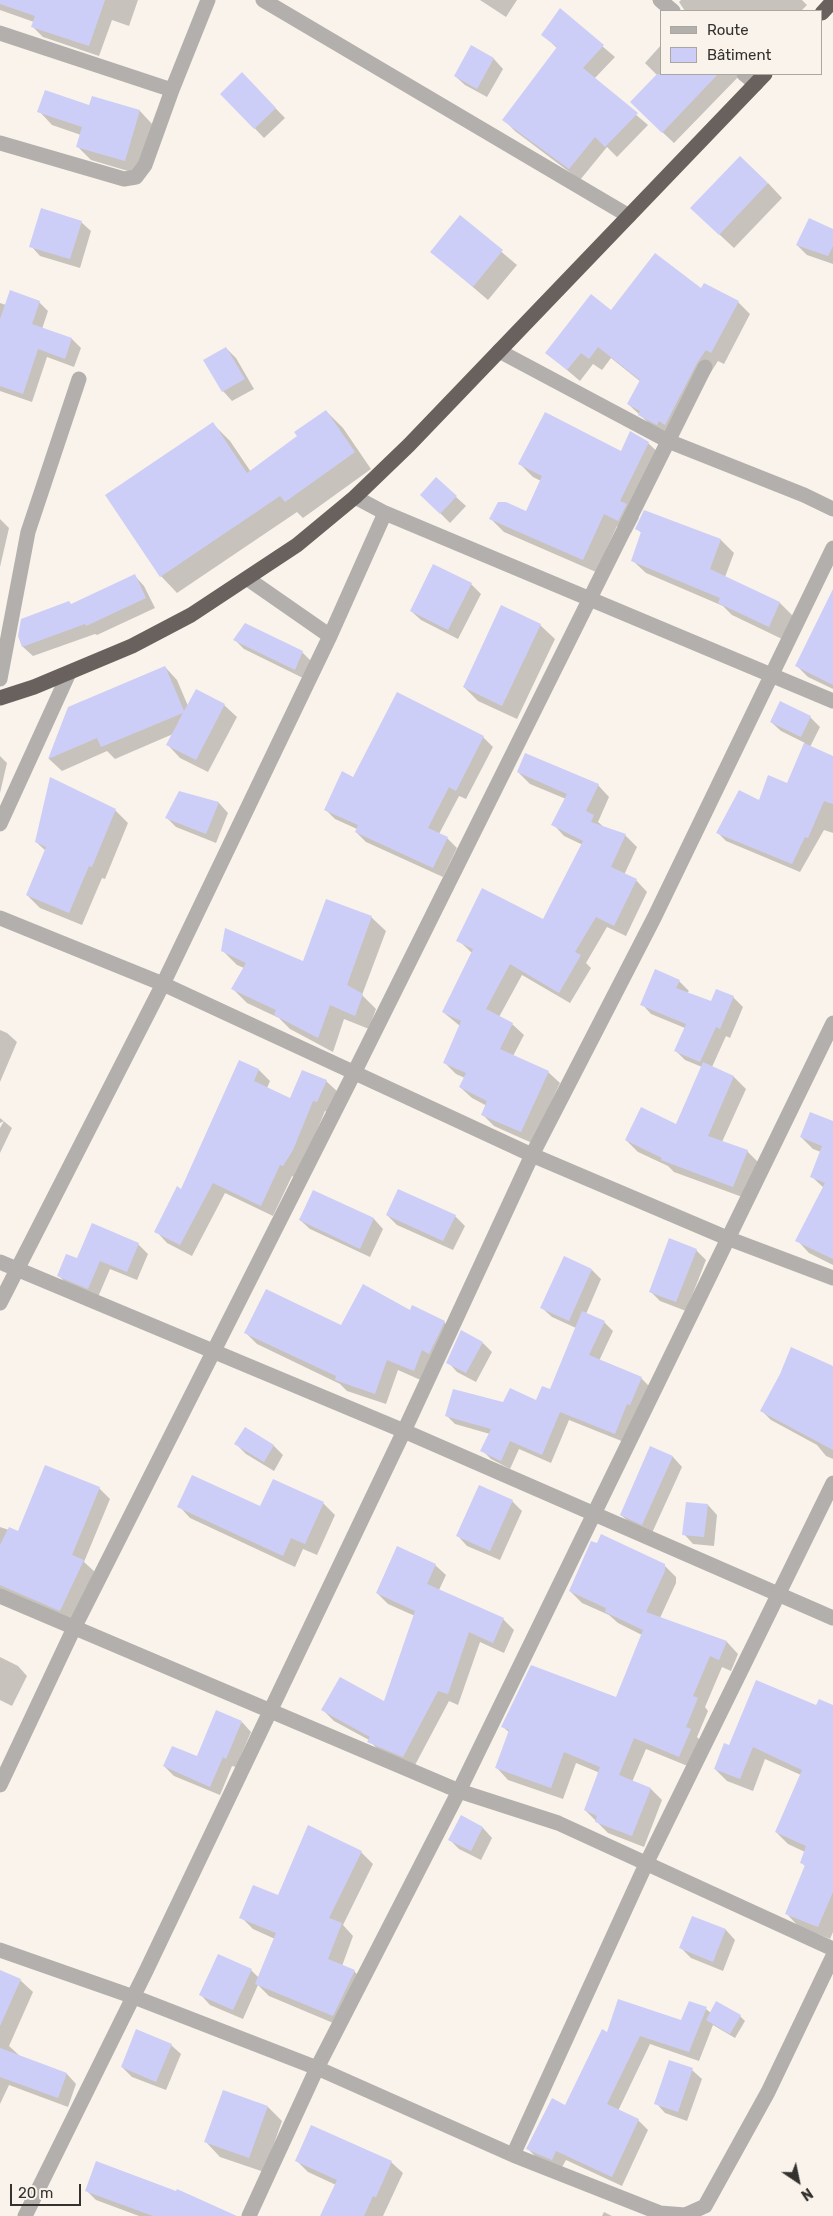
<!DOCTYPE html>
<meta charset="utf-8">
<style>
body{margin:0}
#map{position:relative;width:833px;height:2216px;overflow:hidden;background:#f9f3eb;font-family:Rubik,sans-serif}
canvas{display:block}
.legend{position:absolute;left:660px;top:10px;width:162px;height:65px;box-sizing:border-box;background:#f9f3eb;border:1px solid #aaa6a0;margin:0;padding:6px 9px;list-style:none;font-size:15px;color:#34322f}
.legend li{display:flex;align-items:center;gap:10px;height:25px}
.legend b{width:25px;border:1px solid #aaa6a0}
.north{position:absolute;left:773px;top:2156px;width:50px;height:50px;-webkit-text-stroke:4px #f9f3eb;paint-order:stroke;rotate:146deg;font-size:14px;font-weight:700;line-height:20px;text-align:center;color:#34322f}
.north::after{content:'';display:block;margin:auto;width:18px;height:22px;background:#34322f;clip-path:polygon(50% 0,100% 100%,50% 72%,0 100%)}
.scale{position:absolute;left:10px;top:2184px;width:71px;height:22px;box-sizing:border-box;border:2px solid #34322f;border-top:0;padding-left:6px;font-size:15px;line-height:18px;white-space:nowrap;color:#34322f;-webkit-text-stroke:4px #f9f3eb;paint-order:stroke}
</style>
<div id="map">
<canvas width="833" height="2216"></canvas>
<ul class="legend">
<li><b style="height:6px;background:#b3afad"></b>Route</li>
<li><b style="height:14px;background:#cdcef7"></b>Bâtiment</li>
</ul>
<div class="north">N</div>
<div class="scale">20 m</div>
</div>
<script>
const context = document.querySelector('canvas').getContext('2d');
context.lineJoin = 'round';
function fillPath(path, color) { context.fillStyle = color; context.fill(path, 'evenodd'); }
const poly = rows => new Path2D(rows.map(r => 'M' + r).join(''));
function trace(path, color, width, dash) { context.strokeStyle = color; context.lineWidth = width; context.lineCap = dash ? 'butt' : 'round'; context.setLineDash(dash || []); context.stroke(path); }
const shadow = poly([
 [0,0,138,0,129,26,112,20,99,56,43,37,33,27,34,22,0,10],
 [480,0,517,0,506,17],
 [681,0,802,0,807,5,801,11,685,11,679,2],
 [560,10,615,57,594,79,648,125,617,157,607,147,580,180,515,131,504,120,558,49,542,34],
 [662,44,662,74,741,74,674,143,643,114,657,75,645,63],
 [472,47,494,59,503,69,487,97,465,85,455,76],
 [242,74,285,118,264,138,222,94],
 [92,97,140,111,153,125,138,174,91,160,78,147,81,135,52,125,39,111,90,106],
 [768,183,782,198,734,248,706,222],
 [460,217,517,265,488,300,432,252],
 [81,222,91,231,80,268,40,256,31,246],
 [833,230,833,264,807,255,797,245],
 [39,302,48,311,42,329,72,339,81,348,74,367,47,357,32,402,0,391,0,303,6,305],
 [738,302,750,314,724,364,718,361,670,436,652,426,628,404,641,382,611,358,602,370,593,364,580,381,547,353,611,312],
 [226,348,236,358,254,389,232,401,223,391],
 [326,411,343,428,371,469,303,518,297,512,177,593,161,576,213,424,230,441,251,472,298,437],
 [648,443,662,456,634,513,639,518,631,533,617,526,596,572,504,532,491,519,526,513,541,481,533,477,520,464,621,452],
 [422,495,456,497,466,506,450,523],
 [645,512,721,540,734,553,725,577,780,603,793,616,782,639,732,615,723,606,646,573,632,560,642,534,637,528],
 [0,519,9,528,0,567],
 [135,576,144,586,155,608,97,635,95,634,33,656,23,647,19,636,72,605],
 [471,584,481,594,458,639,421,620,411,611],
 [833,621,833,689,808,677,797,666],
 [540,625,555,639,517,719,478,701,464,687],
 [235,640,302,652,312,662,305,679,244,649],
 [165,667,177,680,188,706,224,705,237,717,208,772,180,758,168,745,173,734,115,759,107,751,62,771,49,759,69,708],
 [781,703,810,717,820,727,810,747,833,757,833,833,824,830,800,872,726,841,718,833,760,801,788,785,805,743,781,731,771,722],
 [483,737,493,747,466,799,459,796,439,834,447,838,457,848,443,877,366,842,356,832,357,829,335,819,325,809],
 [0,756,7,763,0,793],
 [518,772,598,785,609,797,598,822,605,828,625,835,637,847,624,875,636,880,647,892,626,936,607,927,586,963,591,968,570,1003,522,975,499,1017,512,1024,524,1035,513,1056,548,1072,560,1083,532,1143,494,1126,483,1115,487,1106,472,1098,460,1087,465,1078,456,1074,444,1062,460,1026,443,1012,472,953,458,940,544,920,583,845,564,836,553,824,566,799,530,784],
 [180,793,219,803,228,813,216,843,176,827,167,818],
 [115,810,128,823,105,879,102,878,82,925,40,908,27,895,46,851,36,842],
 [371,917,386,931,362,995,376,1009,369,1029,344,1019,333,1052,290,1029,279,1018,247,1003,233,989,244,968,237,965,222,950,304,963],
 [679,981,689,991,687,993,712,1003,733,997,743,1007,730,1038,726,1036,712,1067,734,1077,746,1089,722,1142,747,1151,759,1163,745,1198,674,1172,668,1166,638,1152,626,1140,676,1125,702,1067,685,1060,676,1051,685,1028,651,1014,642,1004],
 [0,1030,7,1033,17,1042,0,1082],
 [240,1062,259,1070,270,1081,267,1088,291,1099,326,1081,338,1092,329,1113,325,1111,304,1162,294,1177,292,1176,273,1216,225,1193,192,1256,167,1243,156,1231,182,1190],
 [0,1118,12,1128,0,1153,0,1128,4,1121,0,1123],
 [833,1123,833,1265,809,1253,797,1240,824,1188,811,1176,821,1152,813,1149,801,1137],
 [313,1192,374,1219,383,1229,370,1257,310,1229,300,1220],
 [387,1215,455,1216,465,1226,453,1250,397,1225],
 [138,1244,148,1254,137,1280,110,1269,98,1297,68,1285,58,1275,78,1260],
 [696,1250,706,1260,686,1311,660,1301,650,1291],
 [592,1270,601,1279,586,1314,604,1322,613,1331,599,1361,641,1378,650,1387,624,1442,569,1420,551,1463,519,1449,510,1469,491,1459,482,1450,490,1434,455,1424,447,1416,504,1404,537,1402,550,1390,576,1328,552,1317,542,1308],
 [411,1311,444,1322,455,1333,425,1382,398,1370,386,1404,347,1391,340,1384,257,1344,246,1333,341,1327],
 [483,1343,492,1352,476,1382,457,1372,448,1362],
 [833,1367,833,1459,826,1456,817,1445,771,1420,762,1411],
 [246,1429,274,1446,283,1455,274,1471,246,1454,236,1444],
 [651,1447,673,1457,682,1467,652,1533,631,1524,621,1515],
 [99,1488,110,1499,84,1562,95,1572,72,1622,0,1590,0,1527,18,1533],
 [512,1501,522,1511,500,1560,467,1546,458,1536],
 [323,1503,335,1515,317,1555,303,1549,295,1567,190,1518,179,1506,261,1508],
 [708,1505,717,1515,714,1546,693,1544,684,1534],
 [435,1565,446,1575,439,1590,503,1619,514,1630,504,1653,480,1642,458,1705,449,1701,414,1767,380,1752,369,1740,334,1721,323,1710,385,1702,415,1616,388,1604,377,1593],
 [664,1565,676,1577,676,1583,660,1618,727,1642,738,1654,731,1671,722,1667,705,1707,708,1711,697,1737,701,1741,690,1767,646,1749,632,1782,651,1789,662,1800,644,1847,608,1833,585,1810,600,1773,576,1763,563,1799,508,1780,497,1768,510,1733,503,1727,617,1698,642,1635,618,1623,609,1615,582,1603,570,1591],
 [0,1657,18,1666,27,1676,12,1706,0,1700],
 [817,1706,833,1706,833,1932,830,1939,798,1926,786,1913,806,1867,801,1862,805,1852,788,1844,776,1832,801,1775,765,1759,753,1791,727,1781,715,1769,730,1747],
 [242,1722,251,1732,236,1767,232,1766,220,1795,174,1776,164,1766,198,1758],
 [462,1817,483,1828,492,1838,481,1860,459,1849,450,1840],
 [361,1852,373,1864,343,1925,353,1936,342,1966,354,1971,366,1983,345,2028,269,1996,258,1985,243,2019,210,2005,201,1995,251,1970,259,1978,275,1939,253,1929,241,1917],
 [693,1917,726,1930,735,1940,723,1971,691,1958,681,1948],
 [0,1971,20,1980,33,1992,9,2046,21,2057,67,2074,76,2084,68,2107,9,2085,0,2104],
 [706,2009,711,2013,740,2016,745,2021,735,2038,713,2025,699,2061,650,2044,618,2111,638,2120,648,2130,622,2186,566,2160,561,2169,537,2158,528,2149,566,2107,608,2033,682,2022],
 [171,2045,181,2054,166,2090,132,2077,122,2067],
 [692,2070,702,2079,687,2121,665,2113,656,2103],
 [268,2107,282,2121,264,2172,220,2157,206,2142],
 [297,2161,391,2162,403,2173,383,2216,321,2216,336,2185,308,2172],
 [87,2191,234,2216,139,2216,96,2200],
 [604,2212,612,2216,602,2216]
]);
const building = poly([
 [0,0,105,0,89,46,31,27,35,16,0,4],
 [560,8,604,45,583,68,638,113,605,147,595,137,569,169,502,120,557,47,541,35],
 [471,45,494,58,477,89,454,76],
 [242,72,276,108,254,129,220,94],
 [657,74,718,74,662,133,630,102],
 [45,90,89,105,92,96,140,110,125,161,76,147,82,127,37,112],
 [740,156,768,183,719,235,690,208],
 [41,208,82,221,70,259,29,247],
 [460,215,503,250,473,287,430,252],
 [809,218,833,229,833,246,828,256,796,245],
 [655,253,701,288,704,283,739,301,711,353,706,350,697,363,665,425,659,421,657,425,638,415,640,411,627,404,640,380,598,347,589,359,581,353,567,370,545,353,591,294,611,310],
 [10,290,40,301,32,324,72,338,65,359,38,349,23,394,0,386,0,319],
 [226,347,245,379,222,392,203,360],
 [326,410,355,452,285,502,280,496,160,577,105,495,213,422,247,473,297,436,294,432],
 [545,412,621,451,630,431,649,442,620,501,627,504,618,521,604,514,583,560,489,519,498,502,506,502,526,511,542,476,518,464],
 [436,477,457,496,440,514,420,495],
 [644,510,721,539,710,569,780,602,769,627,718,603,720,598,631,561,641,532,635,529],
 [433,564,472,583,448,630,410,611],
 [135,574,146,598,86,626,85,624,22,647,18,636,21,619,69,601,71,604],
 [833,589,833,685,795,666],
 [501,605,541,624,502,706,463,687],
 [245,623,303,651,295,670,233,640],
 [165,666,184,711,196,689,225,704,196,760,166,745,183,713,101,747,97,738,48,759,68,707],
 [397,692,484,736,456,791,449,787,428,828,448,837,433,868,355,832,358,825,324,810,342,771,353,777],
 [780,701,811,716,801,737,770,722],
 [804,743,833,756,833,804,824,801,808,838,805,837,792,864,716,833,739,790,759,800,768,775,787,783],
 [525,753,599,784,586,811,594,815,591,822,626,834,611,867,637,879,614,926,596,917,575,952,581,955,559,993,510,964,486,1009,513,1023,500,1049,549,1071,521,1132,481,1115,487,1101,459,1087,466,1073,443,1063,461,1021,442,1012,473,949,456,941,482,888,543,919,583,841,551,825,567,794,517,772],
 [50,777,116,809,92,867,89,866,69,913,26,895,46,847,35,842],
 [179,791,219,802,206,834,165,818],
 [326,899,372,916,347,985,363,994,355,1016,330,1005,318,1038,274,1015,276,1010,231,989,246,963,221,951,225,928,303,961],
 [655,969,680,980,676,988,711,1001,716,989,734,996,720,1029,716,1027,700,1062,674,1051,686,1024,640,1005],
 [239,1060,259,1069,254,1081,290,1098,302,1070,327,1080,317,1102,313,1101,293,1150,283,1166,280,1165,261,1206,213,1183,180,1245,154,1232,177,1186,181,1189],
 [703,1062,734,1076,708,1136,748,1150,733,1187,661,1160,662,1158,625,1140,641,1107,676,1124],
 [810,1112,833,1121,833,1259,795,1241,825,1183,810,1177,822,1146,800,1137],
 [398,1189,456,1215,443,1241,386,1215],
 [313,1190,374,1218,360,1249,299,1220],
 [92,1223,139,1243,127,1272,100,1261,88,1289,57,1276,66,1254,77,1258],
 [669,1238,697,1249,676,1302,649,1292],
 [564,1256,592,1269,569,1321,540,1308],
 [363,1284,410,1310,412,1305,445,1321,429,1354,422,1350,414,1371,387,1360,375,1394,335,1380,336,1376,244,1333,266,1289,341,1325],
 [582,1311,605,1321,589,1355,642,1377,630,1405,627,1404,615,1434,560,1412,542,1455,510,1441,501,1461,480,1451,491,1429,445,1416,453,1389,503,1402,510,1388,536,1400,542,1386,550,1389],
 [461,1330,483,1342,466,1373,446,1363],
 [791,1347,833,1366,833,1450,760,1411,780,1374],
 [245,1427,274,1445,264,1462,234,1444],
 [650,1446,673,1456,642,1525,620,1515],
 [45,1465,100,1487,72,1555,84,1560,60,1611,0,1585,0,1545,9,1527,18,1531],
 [192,1475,260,1506,273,1479,324,1502,305,1544,291,1538,283,1556,177,1507],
 [479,1485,513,1500,490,1551,456,1536],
 [686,1502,708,1504,704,1537,682,1535],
 [601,1534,665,1564,665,1571,646,1612,727,1641,719,1660,710,1656,693,1696,698,1698,686,1727,691,1729,679,1757,634,1738,619,1775,651,1788,632,1836,595,1822,597,1816,584,1810,600,1767,564,1752,551,1788,495,1768,509,1730,501,1727,531,1665,616,1697,643,1630,605,1612,606,1608,569,1591,591,1541,597,1543],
 [397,1546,436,1564,427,1584,504,1618,493,1643,469,1632,448,1694,438,1691,403,1757,367,1742,370,1737,321,1710,340,1677,384,1701,415,1611,376,1593],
 [756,1680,816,1705,819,1699,833,1705,833,1892,818,1927,785,1914,805,1865,800,1863,806,1846,775,1832,802,1770,753,1747,740,1779,714,1769,724,1743,729,1745],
 [216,1710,242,1721,226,1759,223,1757,210,1787,163,1766,172,1746,197,1756],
 [461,1815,483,1827,471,1851,448,1840],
 [308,1825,362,1851,329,1918,342,1923,328,1959,355,1970,333,2016,255,1984,276,1933,239,1918,253,1885,278,1895],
 [692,1916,726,1929,713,1962,679,1948],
 [218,1954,252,1969,233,2010,199,1995],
 [0,1970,21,1979,0,2026],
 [618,1999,681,2020,689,2001,707,2007,689,2052,640,2036,607,2104,639,2119,612,2177,556,2151,552,2160,526,2149,552,2098,565,2105,602,2029,607,2032],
 [716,2001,741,2015,730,2034,706,2020],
 [136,2029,172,2044,156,2082,121,2067],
 [0,2048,67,2073,58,2098,0,2077],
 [669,2060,693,2068,678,2112,654,2104],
 [223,2090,268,2106,249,2158,204,2142],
 [311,2125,392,2161,376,2197,373,2196,364,2216,320,2216,337,2180,295,2161],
 [96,2161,176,2191,177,2189,237,2216,153,2216,85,2191]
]);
const minor = poly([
 [263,0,629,216],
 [660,0,673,11],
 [0,33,172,90],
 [744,74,756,84],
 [0,143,124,179,136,177,145,165,172,90,208,0],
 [499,351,668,441,804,495,833,509],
 [355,497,385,513,833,701],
 [248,579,330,636],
 [0,679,28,532,79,379],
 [0,824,69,673],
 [0,918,163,984,532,1155,727,1238,833,1278],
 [0,1262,404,1431,833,1618],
 [0,1303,163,984,330,636,385,513],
 [0,1596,459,1791,558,1823,833,1949],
 [0,1785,74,1628,354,1073,705,367],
 [0,1950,134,1997,317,2068,513,2155,660,2213,685,2215,705,2206,768,2092,833,1956],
 [513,2155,646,1864,833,1483],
 [25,2216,146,1971,404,1431,532,1155,654,918,833,548],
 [249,2216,317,2068,459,1791,833,1023]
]);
const highway = poly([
 [822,13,833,1],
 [0,698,34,687,132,646,191,615,297,545,355,497,409,445,765,74]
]);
fillPath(shadow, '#0003');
fillPath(building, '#cdcef7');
trace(minor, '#b3afad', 15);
trace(highway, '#69615d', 15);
</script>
